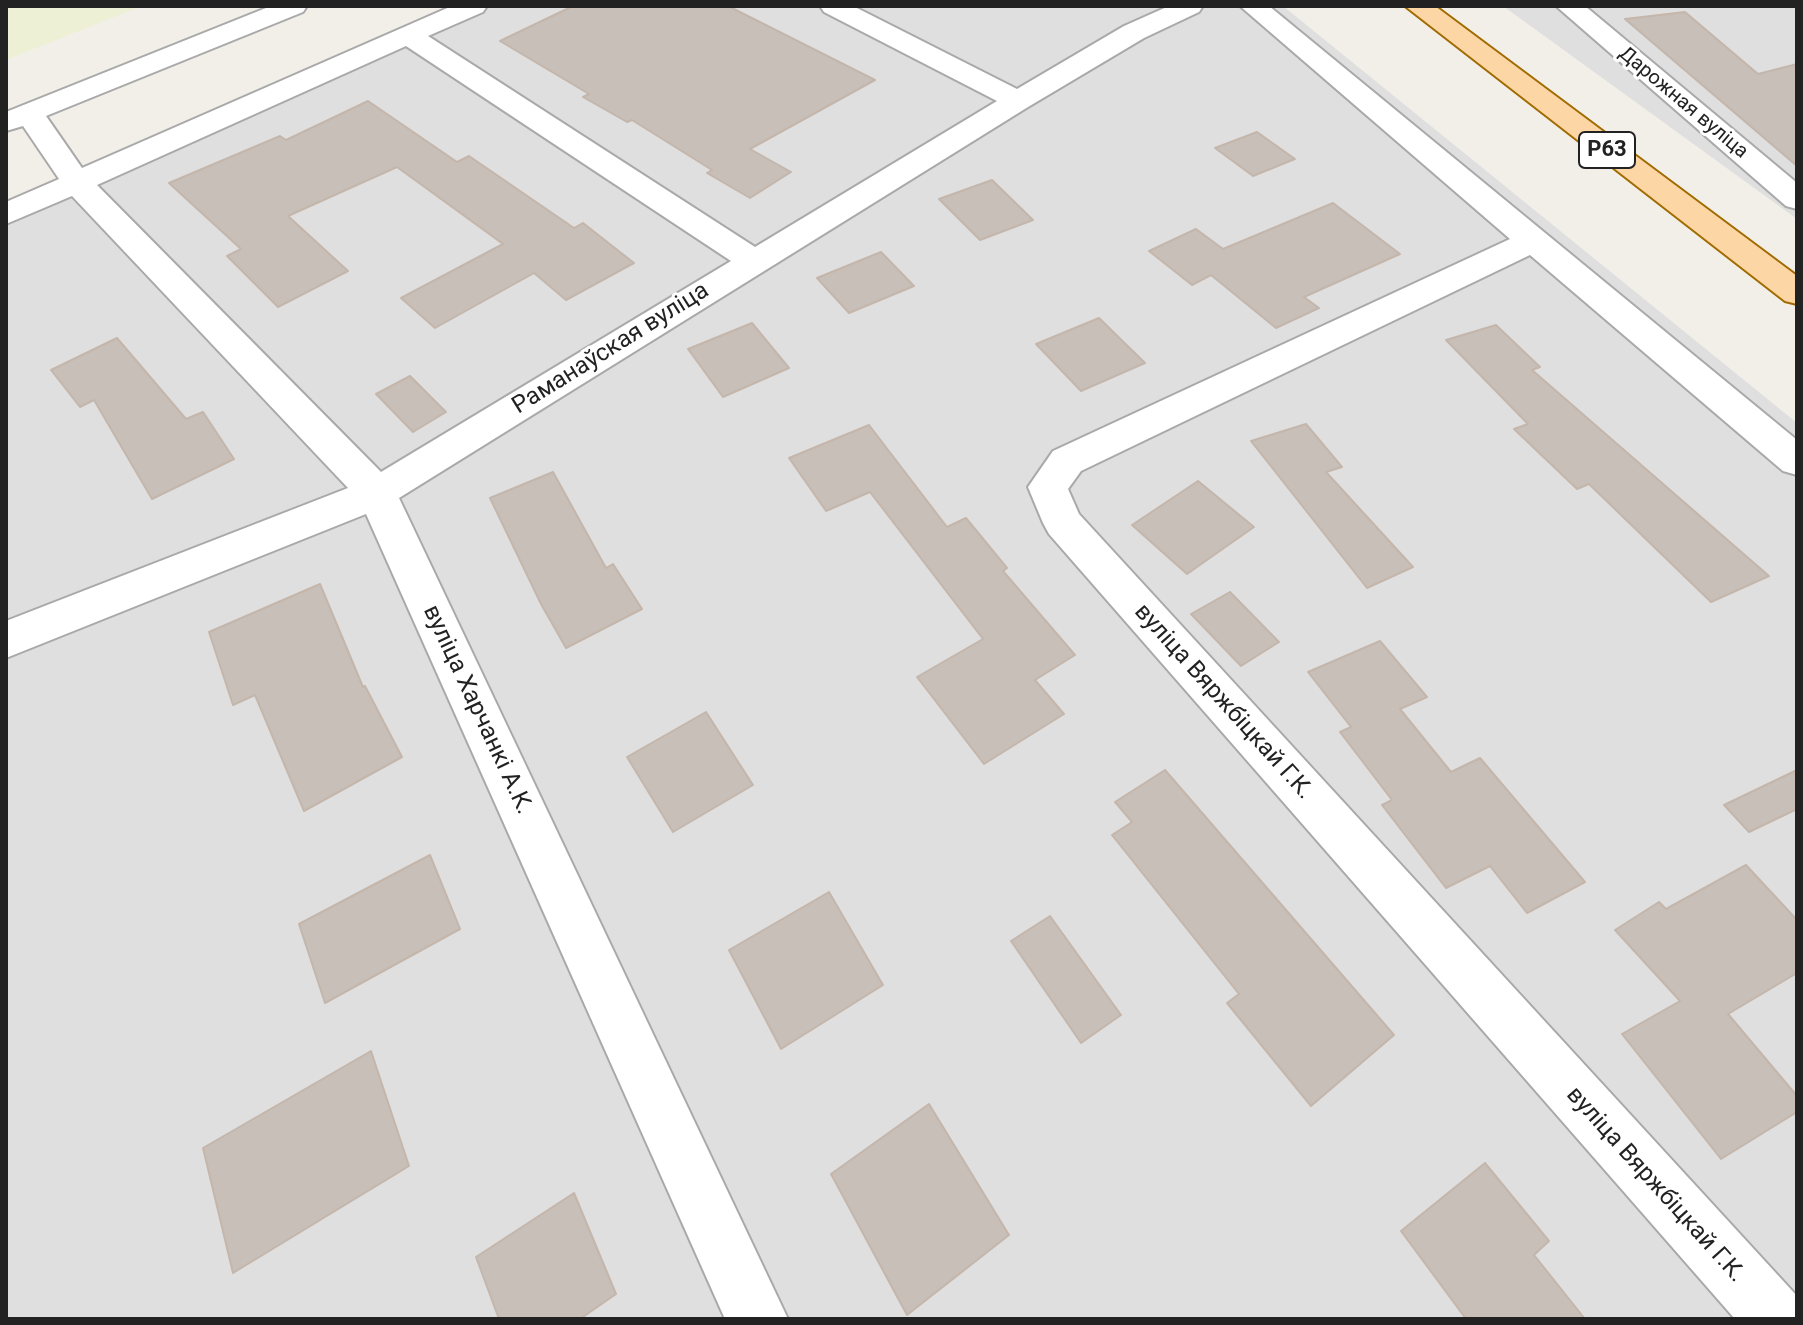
<!DOCTYPE html>
<meta charset="utf-8">
<style>
body{margin:0}
#map{position:relative;width:1803px;height:1325px;overflow:hidden;background:#f2efe9;font-family:Roboto,sans-serif}
canvas{display:block}
.frame{position:absolute;inset:0;border:8px solid #222;pointer-events:none}
</style>
<div id="map">
<canvas width="1803" height="1325"></canvas>
<div class="frame"></div>
</div>
<script>
const context = document.querySelector('canvas').getContext('2d');
context.lineJoin = 'round';
function fillPath(path, color) { context.fillStyle = color; context.fill(path, 'evenodd'); }
const poly = rows => new Path2D(rows.map(r => 'M' + r).join(''));
function trace(path, color, width, dash) { context.strokeStyle = color; context.lineWidth = width; context.lineCap = dash ? 'butt' : 'round'; context.setLineDash(dash || []); context.stroke(path); }
function write(font, color, halo, rows, align = 'center') {
  context.font = font + ' Roboto,sans-serif'; context.lineWidth = 6; context.setLineDash([]); context.textBaseline = 'middle'; context.strokeStyle = halo; context.fillStyle = color; for (const [text, x, y, turn = 0] of rows) {
    context.save(); context.translate(x, y); context.rotate((+turn || 0) * Math.PI / 180); context.textAlign = isNaN(turn) ? turn : align; if (halo) context.strokeText(text, 0, 0); context.fillText(text, 0, 0); context.restore();
  }
}
const residential = poly([
 [467,6,1283,6,1797,423,1797,1319,6,1319,6,215],
 [1503,6,1797,6,1797,219]
]);
const farmland = poly([
 [6,6,142,6,6,60]
]);
const building = poly([
 [573,6,728,6,875,80,750,149,791,172,750,198,707,173,712,170,632,120,627,122,583,97,589,94,500,41,573,6],
 [1685,12,1758,74,1797,64,1797,166,1625,19,1685,12],
 [368,101,457,162,469,156,574,228,583,223,634,263,566,300,534,273,435,328,401,298,503,244,397,167,288,216,348,271,278,307,227,256,241,249,169,183,280,136,286,140,368,101],
 [1257,132,1295,159,1253,176,1215,148,1257,132],
 [992,180,1033,220,980,240,939,199,992,180],
 [1333,203,1400,254,1304,297,1319,308,1276,328,1211,275,1192,285,1149,251,1196,229,1223,249,1333,203],
 [881,252,914,286,849,313,817,278,881,252],
 [1099,318,1145,363,1081,391,1036,344,1099,318],
 [752,323,789,368,723,397,688,349,752,323],
 [1496,325,1540,367,1532,370,1769,576,1711,602,1589,484,1577,489,1514,429,1528,424,1446,340,1496,325],
 [117,338,186,419,203,412,234,459,152,499,94,400,80,407,51,370,117,338],
 [410,376,446,412,413,432,376,394,410,376],
 [1306,424,1342,467,1326,472,1413,567,1367,588,1251,441,1306,424],
 [869,425,947,527,966,518,1007,568,1003,571,1075,655,1035,680,1064,714,984,764,917,677,983,639,870,492,826,511,789,458,869,425],
 [553,472,606,568,613,564,642,609,566,648,541,604,490,498,553,472],
 [1198,481,1254,527,1187,574,1132,525,1198,481],
 [320,584,363,687,365,686,402,757,304,811,255,695,233,705,209,632,320,584],
 [1230,592,1279,642,1241,666,1191,614,1230,592],
 [1380,641,1427,697,1400,709,1451,772,1480,758,1585,882,1527,913,1490,866,1446,888,1382,805,1392,800,1340,732,1351,727,1308,672,1380,641],
 [706,712,753,785,673,832,627,757,706,712],
 [1165,770,1394,1035,1311,1106,1227,1003,1239,994,1112,835,1132,822,1115,802,1165,770],
 [1797,770,1797,809,1749,832,1724,805,1797,770],
 [430,855,460,929,325,1003,299,924,430,855],
 [1746,865,1797,920,1797,973,1728,1014,1797,1096,1797,1112,1721,1159,1622,1034,1680,1001,1615,930,1659,902,1666,909,1746,865],
 [829,892,883,985,781,1049,729,950,829,892],
 [1050,916,1121,1015,1081,1043,1011,941,1050,916],
 [371,1051,409,1166,233,1273,203,1148,371,1051],
 [929,1104,1009,1235,907,1315,831,1174,929,1104],
 [1485,1163,1549,1241,1534,1255,1585,1319,1466,1319,1401,1231,1485,1163],
 [574,1193,616,1294,580,1319,499,1319,476,1257,574,1193]
]);
const minor = poly([
 [271,6,307,6,303,12,46,116,82,168,452,6,487,6,483,12,428,36,755,247,997,101,824,12,820,6,853,6,1017,89,1124,26,1169,6,1203,6,1199,12,1144,38,1028,107,399,498,788,1319,725,1319,366,514,6,658,6,621,348,488,72,196,6,224,6,202,59,179,23,126,6,131,6,112,271,6],
 [406,46,731,261,381,472,97,185,406,46],
 [1240,6,1269,6,1797,440,1797,475,1783,471,1530,255,1081,471,1068,489,1079,514,1797,1296,1797,1319,1735,1319,1049,534,1043,523,1028,487,1053,451,1510,239,1240,6],
 [1556,6,1585,6,1797,183,1797,209,1786,206,1556,6]
]);
const major = poly([
 [1405,6,1435,6,1797,276,1797,304,1785,301,1405,6]
]);
const farStreetnames = [
 ["Дарожная вуліца",1683,103,40]
];
const shields = [
 [1607,150,56]
];
const shieldNames = [
 ["Р63",1607,150]
];
const streetNames = [
 ["Раманаўская вуліца",611,349,-32],
 ["вуліца Вяржбіцкай Г.К.",1223,702,48],
 ["вуліца Харчанкі А.К.",477,710,65],
 ["вуліца Вяржбіцкай Г.К.",1655,1185,48]
];
fillPath(residential, '#e0dfdf');
fillPath(farmland, '#eef0d5');
fillPath(building, '#c7bfb8');
trace(building, '#c4b6ab', 2);
trace(minor, '#a9a9a9', 4);
trace(major, '#a06b00', 4);
fillPath(minor, '#fff');
fillPath(major, '#fcd6a4');
write('20px', '#222', '#fff', farStreetnames);
for (const [x, y, w] of shields) { const box = new Path2D(); box.roundRect(x - w / 2, y - 18, w, 36, 6); context.fillStyle = '#fff'; context.fill(box); trace(box, '#222', 2); }
write('bold 22px', '#222', null, shieldNames);
write('24px', '#222', '#fff', streetNames);
</script>
